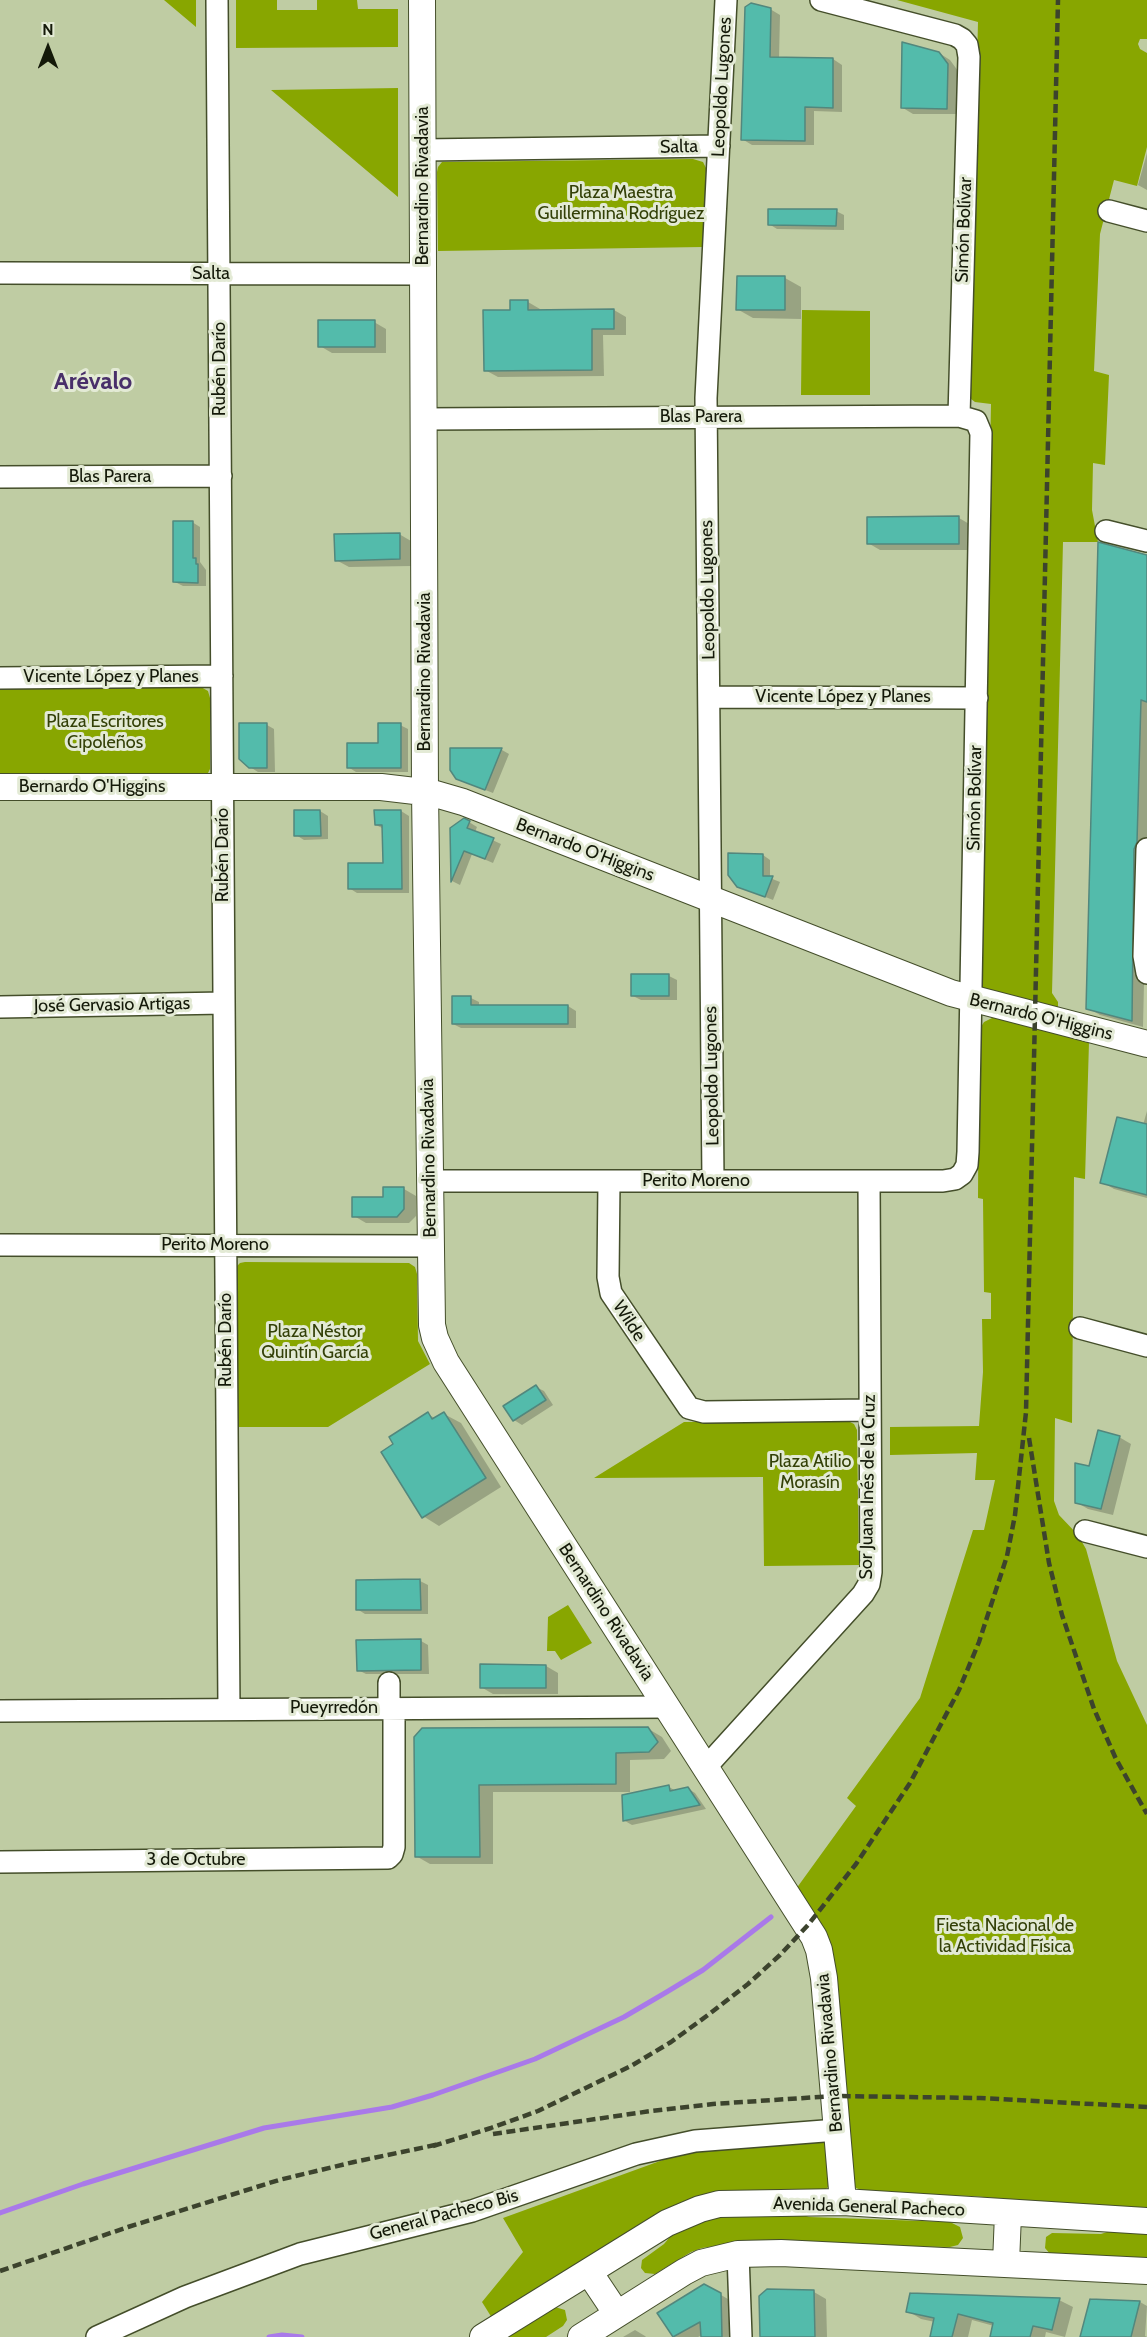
<!DOCTYPE html>
<meta charset="utf-8">
<style>
body{margin:0}
#map{position:relative;width:1147px;height:2337px;overflow:hidden;background:#bfcca3;font-family:Cabin,sans-serif}
canvas{display:block}
.north{position:absolute;left:18px;top:18px;width:60px;height:60px;-webkit-text-stroke:4px #e3ead5;paint-order:stroke;rotate:0deg;font-size:16px;font-weight:700;line-height:24px;text-align:center;color:#141909}
.north::after{content:'';display:block;margin:auto;width:21px;height:27px;background:#141909;clip-path:polygon(50% 0,100% 100%,50% 72%,0 100%)}
</style>
<div id="map">
<canvas width="1147" height="2337"></canvas>
<div class="north">N</div>
</div>
<script>
const context = document.querySelector('canvas').getContext('2d');
context.lineJoin = 'round';
function fillPath(path, color) { context.fillStyle = color; context.fill(path, 'evenodd'); }
const poly = rows => new Path2D(rows.map(r => 'M' + r).join(''));
function trace(path, color, width, dash) { context.strokeStyle = color; context.lineWidth = width; context.lineCap = dash ? 'butt' : 'round'; context.setLineDash(dash || []); context.stroke(path); }
function write(font, color, halo, rows, align = 'center') {
  context.font = font + ' Cabin,sans-serif'; context.lineWidth = 6; context.setLineDash([]); context.textBaseline = 'middle'; context.strokeStyle = halo; context.fillStyle = color; for (const [text, x, y, turn = 0] of rows) {
    context.save(); context.translate(x, y); context.rotate((+turn || 0) * Math.PI / 180); context.textAlign = isNaN(turn) ? turn : align; if (halo) context.strokeText(text, 0, 0); context.fillText(text, 0, 0); context.restore();
  }
}
const green = poly([
 [164,0,196,0,196,27],
 [236,0,277,0,277,10,317,10,317,0,357,0,358,9,398,9,398,47,236,48],
 [897,0,1147,0,1147,39,1140,39,1138,44,1140,49,1147,53,1147,147,1137,186,1114,180,1100,234,1094,371,1109,375,1105,465,1093,463,1092,510,1098,542,1063,542,1052,993,1058,1002,1058,1010,984,990,980,978,991,404,975,402,971,399,969,394,978,22],
 [398,88,398,197,271,90],
 [693,159,703,162,706,168,703,247,438,251,437,172,438,167,442,162],
 [802,310,870,311,870,395,801,395],
 [201,687,208,691,210,698,210,769,207,775,0,778,0,688],
 [994,1017,1089,1042,1085,1179,1074,1177,1072,1423,1055,1418,1054,1501,1059,1515,1078,1535,1086,1549,1117,1661,1147,1725,1147,2212,973,2196,871,2194,856,2188,853,2185,796,1889,856,1806,847,1798,920,1698,973,1530,984,1530,995,1480,975,1480,977,1453,890,1455,890,1427,979,1426,983,1372,982,1319,991,1319,991,1293,984,1292,983,1199,978,1198,979,1030,984,1022],
 [245,1262,409,1263,415,1267,417,1274,418,1341,430,1364,328,1427,236,1427,235,1268,240,1263],
 [848,1421,854,1424,857,1430,859,1565,764,1566,763,1477,594,1478,684,1422],
 [568,1605,592,1643,561,1660,555,1651,547,1651,548,1617],
 [828,2141,830,2185,822,2193,719,2196,492,2318,482,2302,523,2252,503,2218,671,2157,696,2151],
 [789,2210,809,2217,950,2222,960,2227,963,2238,958,2245,950,2247,727,2244,702,2248,691,2252,655,2274,645,2273,641,2268,642,2260,664,2244,674,2232,699,2218],
 [1116,2229,1147,2231,1147,2261,1051,2255,1045,2248,1046,2237,1052,2233,1101,2234],
 [555,2307,565,2310,567,2320,563,2326,546,2337,505,2337]
]);
const shadow = poly([
 [770,9,780,15,779,59,833,59,842,65,842,112,814,111,814,145,752,145,742,139],
 [939,53,950,60,958,71,957,114,913,114,903,108],
 [1147,153,1147,190,1138,185],
 [836,211,844,215,844,230,777,229,769,224],
 [738,278,785,278,801,287,801,319,753,318,737,309],
 [528,302,540,309,540,311,614,310,626,317,626,335,603,335,604,376,498,377,485,370,512,312],
 [374,322,386,329,386,353,332,353,320,346],
 [959,518,971,525,970,550,880,550,868,543],
 [192,522,200,527,200,562,206,570,206,586,183,586,175,582],
 [399,534,411,541,412,566,349,567,336,560],
 [1147,557,1147,853,1143,1027,1100,1015,1088,1008],
 [267,725,274,729,275,772,258,772,250,767],
 [400,725,408,729,408,772,356,772,348,767,380,745],
 [451,750,502,750,509,754,493,793,465,782],
 [320,811,328,816,328,839,304,840,296,835],
 [401,811,409,816,409,893,357,893,349,888,384,865,384,829,376,825],
 [469,822,477,827,475,832,501,844,493,863,472,854,460,885,452,881,452,829],
 [763,855,770,860,770,878,780,882,773,900,738,886],
 [669,976,677,980,677,1000,641,1000,633,996],
 [471,998,479,1002,479,1006,568,1006,576,1011,576,1028,461,1028,453,1024],
 [1147,1111,1147,1198,1114,1189,1102,1182,1143,1125],
 [404,1189,416,1196,416,1216,409,1223,366,1223,354,1216],
 [536,1387,544,1391,553,1405,522,1425,514,1420],
 [428,1414,436,1419,444,1414,461,1423,501,1487,439,1526,423,1516,395,1444],
 [1119,1437,1131,1444,1113,1515,1088,1509,1076,1502,1090,1468],
 [420,1581,428,1585,428,1614,365,1614,357,1609],
 [421,1641,428,1645,429,1674,366,1674,358,1670],
 [481,1666,546,1666,558,1673,558,1694,493,1694,481,1687],
 [647,1728,662,1737,671,1751,664,1759,630,1760,630,1792,493,1792,493,1864,430,1864,416,1856,416,1737],
 [669,1787,676,1791,687,1788,695,1793,706,1809,632,1825,625,1821],
 [704,2285,733,2302,734,2337,702,2337,702,2335,698,2337,674,2337,659,2313],
 [814,2292,826,2299,827,2337,761,2337],
 [1059,2300,1073,2307,1065,2337,1046,2332,1045,2337,992,2337,994,2326,972,2320,968,2337,931,2337,935,2322,921,2319,908,2311],
 [1091,2301,1140,2302,1147,2306,1145,2336,1147,2337,1082,2337],
 [635,2330,645,2336,646,2337,623,2337]
]);
const stream = poly([
 [0,2213,83,2184,264,2128,392,2107,433,2095,535,2059,624,2017,665,1993,703,1970,771,1917],
 [269,2337,282,2335,302,2337]
]);
const building = poly([
 [751,3,771,8,770,57,833,58,833,108,805,107,805,141,741,140,745,7,751,3],
 [902,42,939,52,948,64,947,109,901,108,902,42],
 [768,209,837,209,836,226,768,225,768,209],
 [737,276,785,276,785,310,736,310,737,276],
 [510,300,528,300,528,310,614,309,614,329,592,329,592,370,484,371,483,310,510,310,510,300],
 [318,320,375,320,375,347,318,347,318,320],
 [959,516,959,544,867,544,867,517,959,516],
 [173,521,193,521,193,558,196,558,196,564,198,564,198,583,173,582,173,521],
 [400,533,400,559,335,561,334,534,400,533],
 [1098,542,1147,555,1147,702,1141,700,1137,842,1134,849,1132,1021,1086,1009,1098,542],
 [239,723,267,723,267,768,249,768,239,759,239,723],
 [378,723,401,723,401,768,347,768,347,743,378,743,378,723],
 [450,748,502,748,485,790,456,779,450,770,450,748],
 [294,810,320,810,321,836,294,836,294,810],
 [374,810,401,810,402,889,348,889,348,863,383,863,382,825,375,825,374,810],
 [464,818,470,821,467,828,494,838,485,859,464,851,451,882,450,828,464,818],
 [728,853,763,854,763,876,773,876,765,897,737,887,728,875,728,853],
 [631,974,669,974,669,996,631,996,631,974],
 [452,996,471,996,471,1005,568,1005,568,1024,452,1024,452,996],
 [1117,1117,1147,1124,1147,1195,1100,1183,1117,1117],
 [383,1187,404,1187,404,1209,397,1217,352,1217,352,1197,383,1197,383,1187],
 [536,1385,546,1400,513,1421,503,1406,536,1385],
 [428,1412,432,1419,444,1412,486,1478,422,1518,381,1452,393,1444,389,1437,428,1412],
 [1098,1430,1120,1436,1101,1509,1075,1503,1075,1463,1089,1466,1098,1430],
 [420,1579,421,1610,356,1610,356,1580,420,1579],
 [421,1639,421,1670,357,1671,356,1640,421,1639],
 [480,1664,546,1665,546,1688,480,1688,480,1664],
 [648,1727,658,1742,649,1752,616,1753,616,1784,479,1785,480,1857,415,1857,414,1737,422,1728,648,1727],
 [669,1785,670,1791,688,1787,700,1805,623,1821,622,1795,669,1785],
 [704,2284,721,2293,722,2337,701,2337,700,2322,673,2337,657,2313,704,2284],
 [767,2289,814,2290,815,2337,760,2337,759,2296,767,2289],
 [910,2293,1027,2297,1060,2298,1052,2330,1033,2326,1030,2337,990,2337,993,2323,958,2314,952,2337,930,2337,934,2318,906,2312,910,2293],
 [1090,2299,1140,2301,1131,2337,1080,2337,1090,2299]
]);
const minor = poly([
 [217,0,229,1709],
 [821,0,955,35,962,39,967,45,969,57,959,416],
 [423,150,719,146],
 [1109,211,1147,221],
 [0,273,423,274],
 [424,419,959,416,976,421,981,433,968,1152,967,1165,962,1174,955,1179,943,1181,429,1181],
 [0,477,221,476],
 [1106,531,1147,541],
 [0,678,222,676],
 [709,697,977,698],
 [1147,849,1144,956,1147,973],
 [0,1007,224,1003],
 [609,1181,608,1277,611,1293,689,1408,704,1412,870,1410],
 [713,1181,706,398,726,0],
 [0,1245,430,1246],
 [1080,1328,1147,1346],
 [1085,1531,1147,1547],
 [389,1683,389,1708],
 [0,1711,667,1707],
 [706,1767,863,1594,869,1584,871,1572,869,1181],
 [0,1862,388,1858,392,1854,394,1847,394,1708],
 [738,2254,741,2337],
 [97,2337,185,2297,300,2254,472,2211,636,2154,695,2141,837,2130]
]);
const major = poly([
 [422,0,425,791,432,1325,435,1338,446,1362,814,1937,819,1950,824,1978,843,2202],
 [0,787,381,787,432,793,463,802,951,993,1147,1044],
 [1006,2263,1008,2214],
 [589,2272,617,2314],
 [483,2337,667,2223,700,2209,719,2204,843,2202,1147,2221],
 [581,2337,684,2272,701,2263,738,2254,781,2253,1147,2271]
]);
const rail = poly([
 [1029,1438,1049,1563,1062,1615,1094,1709,1116,1759,1147,1814],
 [493,2134,651,2111,713,2104,834,2096,980,2098,1147,2107],
 [433,2146,491,2128,538,2111,631,2066,671,2042,708,2015,748,1984,780,1955,808,1925,856,1864,910,1783,959,1690,979,1642,1007,1556,1015,1515,1026,1412,1058,0],
 [0,2271,128,2227,279,2180,354,2162,440,2144]
]);
const streetNames = [
 ["Leopoldo Lugones",722,87,-87],
 ["Salta",679,147,-1],
 ["Bernardino Rivadavia",423,186,-90],
 ["Simón Bolívar",964,230,-88],
 ["Salta",211,274],
 ["Rubén Darío",220,369,-90],
 ["Blas Parera",701,417],
 ["Blas Parera",110,477],
 ["Leopoldo Lugones",708,590,-91],
 ["Bernardino Rivadavia",425,672,-90],
 ["Vicente López y Planes",111,677],
 ["Vicente López y Planes",843,697],
 ["Bernardo O'Higgins",92,787],
 ["Simón Bolívar",975,798,-89],
 ["Bernardo O'Higgins",585,850,21],
 ["Rubén Darío",223,855,-90],
 ["José Gervasio Artigas",112,1005,-1],
 ["Bernardo O'Higgins",1041,1017,14],
 ["Leopoldo Lugones",712,1076,-91],
 ["Bernardino Rivadavia",429,1158,-91],
 ["Perito Moreno",696,1181],
 ["Perito Moreno",215,1245],
 ["Wilde",629,1321,57],
 ["Rubén Darío",226,1340,-90],
 ["Sor Juana Inés de la Cruz",868,1487,-89],
 ["Bernardino Rivadavia",606,1612,57],
 ["Pueyrredón",334,1708],
 ["3 de Octubre",196,1860],
 ["Bernardino Rivadavia",830,2053,-95],
 ["Avenida General Pacheco",869,2207,2],
 ["General Pacheco Bis",444,2215,-15]
];
const parkNames = [
 ["Plaza Maestra",621,193],
 ["Guillermina Rodríguez",621,214],
 ["Plaza Escritores",105,722],
 ["Cipoleños",105,743],
 ["Plaza Néstor",315,1332],
 ["Quintín García",315,1353],
 ["Plaza Atilio",810,1462],
 ["Morasín",810,1483],
 ["Fiesta Nacional de",1005,1926],
 ["la Actividad Física",1005,1947]
];
const districtNames = [
 ["Arévalo",93,382]
];
fillPath(green, '#88a600');
fillPath(shadow, '#0003');
trace(stream, '#a979e9', 5);
fillPath(building, '#53bbab');
trace(building, '#52877d', 1.5);
trace(minor, '#444e2a', 24);
trace(major, '#444e2a', 28);
trace(minor, '#fff', 21);
trace(major, '#fff', 26);
trace(rail, '#3c432d', 4.5, [9, 4.5]);
write('18px', '#141909', '#e3ead5', streetNames);
write('18px', '#334007', '#e3ead5', parkNames);
write('bold 24px', '#492f6a', '#e3ead5', districtNames);
</script>
